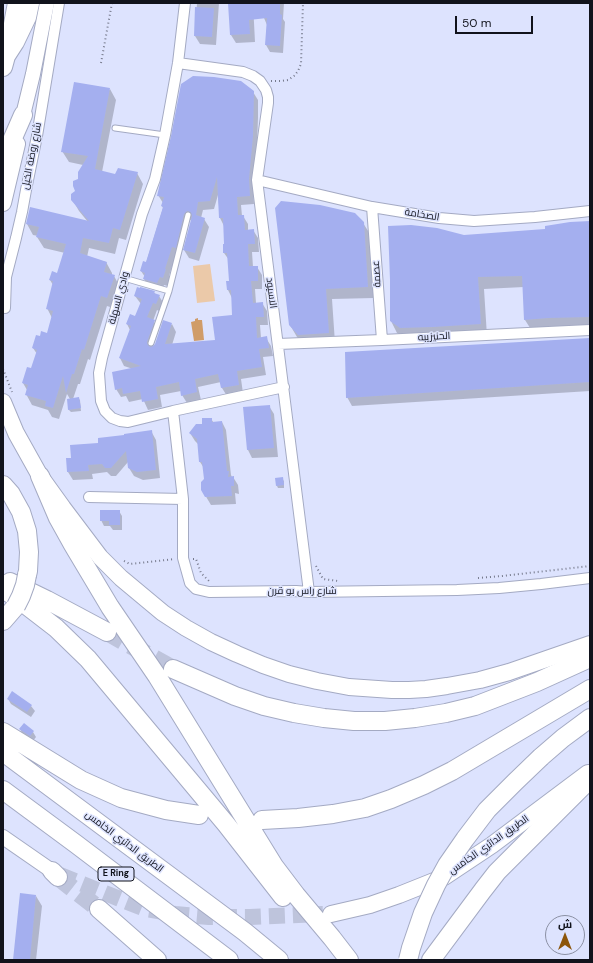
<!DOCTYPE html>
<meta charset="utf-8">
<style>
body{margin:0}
#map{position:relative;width:593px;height:963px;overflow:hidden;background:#dde3fe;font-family:"DM Sans",Cairo,sans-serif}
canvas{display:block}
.frame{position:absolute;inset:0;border:4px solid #11131c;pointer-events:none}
.north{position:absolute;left:545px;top:915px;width:40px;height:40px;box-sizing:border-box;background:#dde3fe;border:1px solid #8b90a4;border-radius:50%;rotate:0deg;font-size:11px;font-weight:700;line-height:16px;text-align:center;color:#11131c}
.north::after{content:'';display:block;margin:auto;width:14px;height:18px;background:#8c550a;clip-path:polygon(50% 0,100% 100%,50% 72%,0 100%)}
.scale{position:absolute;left:455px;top:16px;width:78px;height:18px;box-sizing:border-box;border:2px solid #11131c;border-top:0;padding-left:5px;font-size:12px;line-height:14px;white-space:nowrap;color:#11131c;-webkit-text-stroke:3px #dde3fe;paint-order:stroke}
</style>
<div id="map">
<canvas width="593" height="963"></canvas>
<div class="frame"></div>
<div class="north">ش</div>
<div class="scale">50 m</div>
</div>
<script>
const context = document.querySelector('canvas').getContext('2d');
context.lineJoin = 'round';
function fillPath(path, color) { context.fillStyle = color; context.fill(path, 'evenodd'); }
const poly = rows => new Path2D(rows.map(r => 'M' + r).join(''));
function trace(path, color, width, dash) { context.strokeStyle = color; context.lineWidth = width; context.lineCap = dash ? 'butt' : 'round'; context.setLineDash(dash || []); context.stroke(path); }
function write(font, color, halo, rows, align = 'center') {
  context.font = font + ' "DM Sans",Cairo,sans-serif'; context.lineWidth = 3; context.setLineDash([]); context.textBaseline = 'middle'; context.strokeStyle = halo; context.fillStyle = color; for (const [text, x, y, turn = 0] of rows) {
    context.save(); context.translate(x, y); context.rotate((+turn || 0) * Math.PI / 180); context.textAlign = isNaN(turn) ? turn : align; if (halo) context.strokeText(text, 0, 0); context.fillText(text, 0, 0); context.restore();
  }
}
const green = poly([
 [210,264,215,301,197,303,193,266]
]);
const water = poly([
 [198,318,198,320,202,320,204,340,194,341,191,322,195,321,195,319]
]);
const shadow = poly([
 [197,3,219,3,216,45,200,44,195,36],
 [229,3,253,3,255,42,236,43,231,35],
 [265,3,284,3,283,19,285,22,283,53,270,52,266,45,267,25,264,18],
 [110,89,116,100,102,172,115,175,137,173,143,184,126,240,119,238,115,254,89,248,87,257,106,262,112,273,112,275,114,276,120,287,113,308,107,306,90,360,88,359,80,384,78,384,73,399,78,398,80,400,81,411,71,412,69,410,68,400,70,399,67,394,59,419,52,417,48,410,32,405,26,394,27,390,23,383,32,370,37,354,33,348,41,338,48,335,52,318,47,308,53,285,50,280,58,274,65,253,44,248,37,237,38,236,33,235,27,224,88,222,79,211,72,199,77,191,83,165,69,162,62,151],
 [253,92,258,100,258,118,257,145,253,188,254,204,241,205,242,216,243,216,248,224,248,231,253,230,258,238,259,252,252,252,253,267,257,267,262,275,262,289,255,289,256,303,262,303,267,311,268,325,260,325,261,338,266,338,271,346,273,356,263,357,266,375,241,379,243,393,227,396,222,388,221,382,198,387,201,400,187,403,182,395,181,391,160,395,162,407,148,410,143,399,129,402,126,396,121,397,116,389,133,369,124,366,120,358,130,330,127,324,135,317,141,304,135,296,154,292,156,295,159,296,164,304,161,312,157,310,153,321,159,329,152,349,172,324,176,332,172,345,216,341,233,315,232,298,228,290,227,282,230,282,229,260,224,253,226,245,224,226,220,218,218,195,214,209,203,210,201,218,204,219,209,227,199,261,189,258,184,250,192,219,188,222,176,254,169,276,170,278,168,286,164,285,162,291,149,287,144,279,145,277,141,271,146,263,163,208,162,206,163,203,158,195],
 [590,222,590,329,532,331,525,320,524,287,484,289,487,336,407,339,397,333,391,321,464,236,546,230],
 [363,223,370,234,374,298,332,299,335,343,305,346,297,337,290,325],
 [590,339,590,391,352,406,347,397],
 [269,406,274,414,278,457,252,458,248,450,244,408],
 [211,419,214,423,222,422,226,430,231,475,232,477,233,477,238,485,239,494,235,493,236,504,211,505,202,490,205,480,204,468,200,462,198,444,195,441,190,433],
 [151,431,156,440,160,478,143,480,134,476,129,468,128,462,116,476,111,476,107,472,92,474,93,479,73,480,68,472,72,459,99,444],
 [276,479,282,479,284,481,284,488,278,488,277,486],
 [119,511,122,516,122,530,113,530,110,526,104,526,101,520],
 [8,699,31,706,35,711,31,717,11,704],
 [20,729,33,732,36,737,33,741,23,735],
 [36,896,42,906,36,960,14,960]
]);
const building = poly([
 [228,3,280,3,280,14,282,15,280,46,265,45,267,18,249,20,250,34,230,35],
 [195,7,214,8,212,37,194,36],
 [193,76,214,77,241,81,254,91,253,136,249,179,250,196,237,197,238,215,244,215,245,230,254,229,255,244,248,244,249,266,258,266,258,281,251,281,253,303,263,302,264,317,256,317,257,338,267,336,269,348,259,349,262,367,237,371,239,385,221,388,218,374,195,379,197,392,181,396,179,382,156,387,158,399,142,402,140,391,123,394,122,388,115,390,112,372,141,366,119,358,131,326,126,324,130,314,135,316,142,299,134,296,137,287,140,288,140,287,155,291,154,293,160,295,156,304,153,303,147,317,155,320,147,342,148,345,150,347,153,346,155,344,163,320,172,323,165,344,215,340,212,317,232,315,231,290,227,290,226,281,229,281,227,253,223,253,223,244,224,244,223,218,219,218,217,177,210,201,198,202,196,215,205,218,195,253,183,250,192,216,190,212,187,211,184,214,176,248,172,247,165,269,166,269,163,278,160,277,157,283,143,279,145,273,140,271,143,261,146,262,163,207,161,206,164,197,157,196,171,136,181,84],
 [74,82,110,88,95,169,115,174,118,168,138,172,120,230,113,228,109,243,83,238,80,253,107,262,104,272,115,275,107,298,101,296,84,350,82,349,74,374,72,374,66,393,63,376,53,408,45,406,46,401,25,395,28,385,22,383,27,367,31,368,37,350,32,348,36,335,40,336,41,331,47,333,53,311,46,309,53,281,49,280,52,271,57,273,66,244,36,237,39,227,26,224,30,207,89,221,71,200,71,194,75,191,73,186,73,181,78,179,78,172,88,156,61,152],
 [281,201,320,205,355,213,364,222,368,287,326,289,329,333,298,335,289,325,275,208],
 [590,221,590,317,548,318,524,320,522,276,478,277,481,324,433,327,400,328,390,321,390,280,388,226,411,225,437,228,464,235,545,229,545,226,570,222],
 [590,338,590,382,346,398,345,352],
 [79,397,81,408,68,410,67,399],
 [270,405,274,448,247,450,243,407],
 [202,418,212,418,212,422,222,421,227,471,229,471,228,477,234,476,234,486,231,486,232,496,205,497,201,490,201,482,204,479,202,462,199,462,197,439,189,433,196,424,202,424],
 [152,430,156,470,137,472,128,468,126,451,111,468,105,468,102,464,88,465,89,471,67,472,66,458,71,458,70,445,98,443,98,438,124,435,124,434],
 [283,477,284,485,276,486,275,478],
 [100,510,120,510,120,525,109,525,109,521,100,521],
 [12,691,32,705,27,712,7,699],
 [24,723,34,731,30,736,19,729],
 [20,893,36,895,30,960,13,960]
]);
const primaryTunnel = poly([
 [60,875,145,909,175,914,209,917,250,917,323,914]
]);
const highwayTunnel = poly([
 [107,632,173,669],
 [58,877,99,909]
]);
const path = poly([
 [101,63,112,3],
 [271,81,281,81,288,80,294,76,298,71,301,64,303,3],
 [3,369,12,392],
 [193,559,196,559,201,573,209,581],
 [124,561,130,564,175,559],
 [316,566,323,579,338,581],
 [478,578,502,576,590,566]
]);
const lane = poly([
 [115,128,165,135],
 [124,278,169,291],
 [151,343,169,291,188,215]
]);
const street = poly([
 [185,3,178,63,165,135,155,179,142,214,102,358,99,373,101,401,105,411,112,418,120,421,128,422,173,411,284,387],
 [178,63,243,72,253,76,260,81,266,90,268,97,268,103,257,180,309,592],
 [257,180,372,207,439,218,474,221,535,217,590,211],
 [372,207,382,340],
 [5,308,6,277,16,238,22,212,26,190,37,136,59,3],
 [278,344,382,340,590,330],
 [173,411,183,499,183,558,190,583,196,589,209,592,296,591,309,592,457,590,499,588,541,584,590,578],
 [89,497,183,499]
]);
const secondary = poly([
 [23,115,33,74,47,3],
 [3,837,52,871]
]);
const primary = poly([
 [7,50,16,3],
 [3,203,17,144],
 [3,402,16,433,40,476,63,508,100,557,121,578,163,613,186,628,211,642,237,654,263,665,289,674,317,681,349,687,392,690,409,690,426,689,447,686,480,680,509,672,590,644],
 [331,914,370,905,399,895,444,877,492,845,588,773]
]);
const highway = poly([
 [3,67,6,56,15,42,27,17,30,3],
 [3,163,9,147,23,115],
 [40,476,58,518,73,545,110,607,157,676,274,866,296,895,332,938,349,960],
 [3,485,11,494,21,512,27,531,29,552,28,571,27,575],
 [10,582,47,600,107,632],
 [3,589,21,601,56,628,88,659,226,824,283,897],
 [3,621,16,606],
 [173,669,235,696,264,706,294,713,324,718,354,721,385,721,415,718,446,713,475,706,537,682,590,658],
 [3,732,81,780,121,798,166,810,199,815],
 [3,752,245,932,279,960],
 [541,757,563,738,590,718],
 [3,790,76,844,229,960],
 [262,820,298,818,333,814,365,808,391,799,424,785,452,771,590,689],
 [52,871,58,877],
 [99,909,157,960],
 [431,960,483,890,497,872,590,779]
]);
const highwayBridge = poly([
 [16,606,21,596,25,585,27,575],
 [408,960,411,948,423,913,436,885,447,865,465,839,487,810,515,782,541,757]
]);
const shields = [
 [116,874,36]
];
const shieldNames = [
 ["E Ring",116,874]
];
const streetNames = [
 ["شارع روضة الخيل",32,156,-79],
 ["الصخامة",422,215,9],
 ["عصمة",377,274,-94],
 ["الاسيود",271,293,83],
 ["وادي السهلة",119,298,-75],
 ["الحنيزيبه",434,337,-3],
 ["شارع راس بو قرن",302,591],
 ["الطريق الدائري الخامس",124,842,37],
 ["الطريق الدائري الخامس",489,845,-35]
];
fillPath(green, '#ebc9a9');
fillPath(water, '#d09c68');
fillPath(shadow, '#0003');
fillPath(building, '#a4afef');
trace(primaryTunnel, '#bec4dc', 16, [16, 8]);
trace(highwayTunnel, '#bec4dc', 18, [18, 9]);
trace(lane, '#a4aac3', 7);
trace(street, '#a4aac3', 12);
trace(secondary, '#a4aac3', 16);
trace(primary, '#a4aac3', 18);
trace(highway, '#a4aac3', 20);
trace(path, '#777b8d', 2, [1, 3]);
trace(lane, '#fff', 5);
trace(street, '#fff', 10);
trace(secondary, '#fff', 14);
trace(primary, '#fff', 16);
trace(highway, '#fff', 18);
trace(highwayBridge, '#a4aac3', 20, []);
trace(highwayBridge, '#fff', 18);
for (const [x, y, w] of shields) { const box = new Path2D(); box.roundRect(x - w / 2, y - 7, w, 14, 3); context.fillStyle = '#dde3fe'; context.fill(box); trace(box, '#11131c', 1); }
write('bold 9px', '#11131c', null, shieldNames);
write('10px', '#11131c', '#dde3fe', streetNames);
</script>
